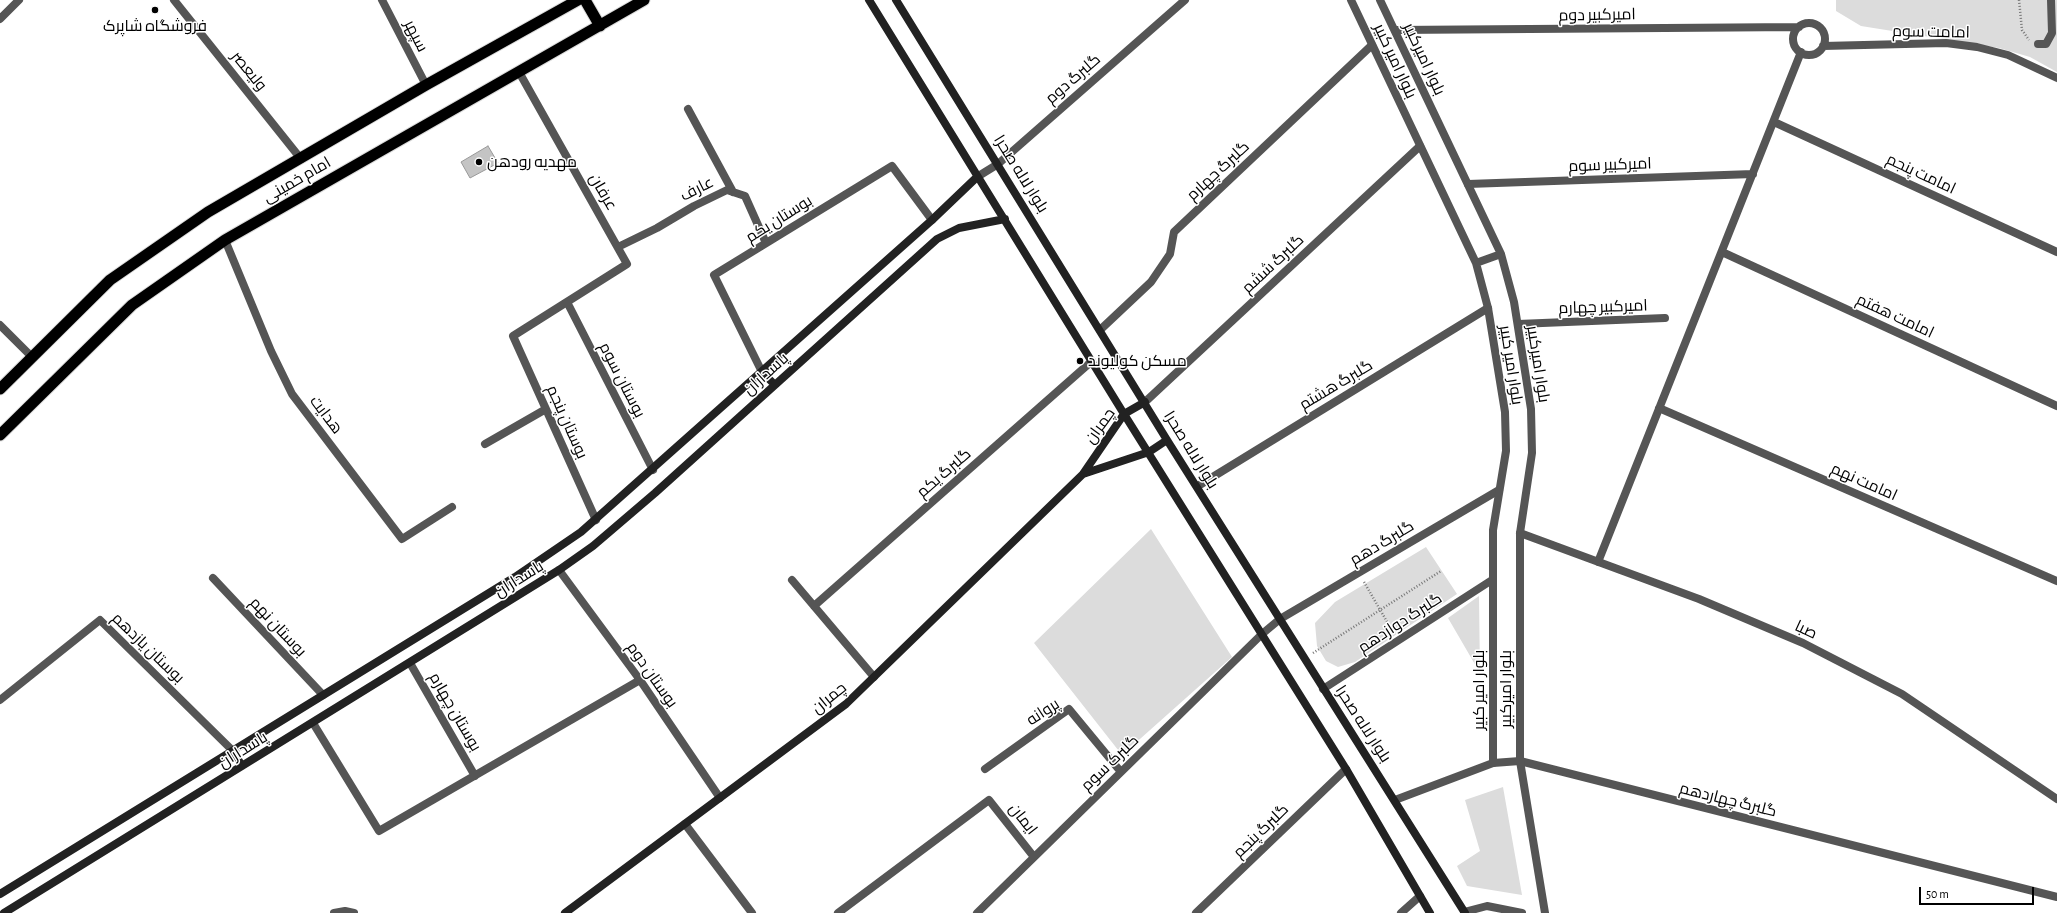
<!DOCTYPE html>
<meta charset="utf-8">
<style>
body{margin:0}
#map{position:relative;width:2057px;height:913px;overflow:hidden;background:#fff;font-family:"Alegreya Sans",sans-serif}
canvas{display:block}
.scale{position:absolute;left:1919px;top:887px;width:115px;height:18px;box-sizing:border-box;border:2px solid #000;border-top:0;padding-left:5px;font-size:12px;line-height:14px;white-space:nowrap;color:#000;-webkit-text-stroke:3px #fff;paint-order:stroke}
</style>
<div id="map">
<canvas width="2057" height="913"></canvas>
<div class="scale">50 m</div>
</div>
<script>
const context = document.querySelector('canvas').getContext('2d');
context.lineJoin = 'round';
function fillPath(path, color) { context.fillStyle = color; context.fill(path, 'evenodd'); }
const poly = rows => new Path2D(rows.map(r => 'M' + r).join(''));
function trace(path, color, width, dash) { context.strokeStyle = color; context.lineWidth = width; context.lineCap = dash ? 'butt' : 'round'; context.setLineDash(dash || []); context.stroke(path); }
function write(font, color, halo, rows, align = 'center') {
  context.font = font + ' "Alegreya Sans",Cairo,sans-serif'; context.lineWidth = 3; context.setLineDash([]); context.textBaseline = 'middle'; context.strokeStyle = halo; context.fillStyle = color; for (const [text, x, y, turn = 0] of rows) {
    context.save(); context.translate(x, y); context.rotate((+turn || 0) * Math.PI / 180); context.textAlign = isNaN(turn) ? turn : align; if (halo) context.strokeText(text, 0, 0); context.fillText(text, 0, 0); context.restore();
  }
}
const green = poly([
 [1836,0,2057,0,2057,72,2030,57,1999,48,1861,26,1836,11],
 [1151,529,1232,657,1122,755,1034,643],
 [1426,547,1457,594,1355,662,1338,667,1326,661,1317,646,1315,623,1335,602],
 [1479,596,1480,673,1448,618],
 [1503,787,1522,895,1467,886,1457,866,1480,851,1465,800]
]);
const building = poly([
 [488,146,498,163,470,178,461,162,488,146]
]);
const path = poly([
 [2019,0,2022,30,2029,40],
 [1364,582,1393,632],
 [1313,653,1441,571]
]);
const service = poly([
 [2038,44,2046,44,2052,33,2051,0]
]);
const minor = poly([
 [174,0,301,159],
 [382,0,426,85],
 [0,19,19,0],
 '1793 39a16 16 0 1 1 32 0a16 16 0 1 1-32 0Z',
 [1395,30,1799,27],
 [1823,46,1946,43,1977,47,2008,55,2057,78],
 [519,72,627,264,513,336,596,520],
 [688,109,733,192],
 [1774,122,2057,252],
 [977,177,998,164,1185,0],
 [1468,184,1753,174],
 [225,240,271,351,292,394,402,539,452,507],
 [618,247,657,228,694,206,727,190,745,196,766,243],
 [1722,252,2057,406],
 [567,302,653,470],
 [1518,324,1665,318],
 [0,325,32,357],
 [1100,330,1151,282,1170,254,1174,232,1372,45],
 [762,372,714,275,892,166,932,220],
 [1145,402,1420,146],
 [1659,408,2057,581],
 [485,444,546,409],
 [1198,486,1488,308],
 [1520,533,1699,599,1803,643,1902,694,2057,799],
 [1598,562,1801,52],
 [559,570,640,680,720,798],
 [213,578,323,695],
 [792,580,874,677],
 [814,606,1092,361],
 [410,663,475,776],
 [1323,689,1492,580],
 [0,700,100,620,233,751],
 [313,723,379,831,640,680],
 [985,769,1069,709,1121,772],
 [1395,800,1493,763,1520,761,2057,897],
 [685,824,752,913],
 [1464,912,1487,906,1522,913],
 [334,913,345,911,354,913],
 [838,913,989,800,1034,857],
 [977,913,1262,634,1280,619,1499,490],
 [1196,913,1346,769],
 [1401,913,1420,896]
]);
const tertiary = poly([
 [1351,0,1476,263,1488,308,1505,412,1506,451,1493,530,1493,763],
 [1380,0,1501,254,1514,302,1531,409,1532,453,1520,533,1520,761,1545,913],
 [1476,263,1501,254]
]);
const secondary = poly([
 [869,0,1124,414,1346,769,1430,913],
 [896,0,1167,440,1465,913],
 [762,372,775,385],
 [1145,402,1124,414,1083,474,1149,452,1167,440],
 [233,751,242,766],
 [0,894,515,577,581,532,932,220,977,177],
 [4,913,559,570,593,546,655,493,937,239,959,228,1005,219],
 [565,913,846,704,1083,474]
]);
const trunk = poly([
 [585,0,600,26],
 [0,389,110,280,208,212,426,85,578,0],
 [0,435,132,305,225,240,644,0]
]);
const markers = [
 [155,10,4,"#000"],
 [479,162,4,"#000"],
 [1080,361,4,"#000"]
];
const streetNames = [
 ["امیرکبیر دوم",1597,15,-1],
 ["امامت سوم",1931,32,1],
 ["سپهر",416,36,63],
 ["بلوار امیرکبیر",1424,59,65],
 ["بلوار امیر کبیر",1395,61,65],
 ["ولیعصر",249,71,51],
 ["گلبرگ دوم",1073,79,-41],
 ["امیرکبیر سوم",1610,165,-2],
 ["گلبرگ چهارم",1218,171,-43],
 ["بلوار لاله صحرا",1021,174,58],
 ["امامت پنجم",1921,174,25],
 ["امام خمینی",297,180,-30],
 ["عارف",697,189,-27],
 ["عرفان",603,192,60],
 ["بوستان یکم",779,219,-32],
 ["گلبرگ ششم",1273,264,-43],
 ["امیرکبیر چهارم",1603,307,-2],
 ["امامت هفتم",1895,316,25],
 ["بلوار امیرکبیر",1538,364,81],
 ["بلوار امیر کبیر",1511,365,81],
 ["پاسداران",766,374,-42],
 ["بوستان سوم",622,380,63],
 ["گلبرگ هشتم",1336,385,-31],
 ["هدایت",326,415,53],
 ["بوستان پنجم",567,422,66],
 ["چمران",1100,426,-54],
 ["بلوار لاله صحرا",1191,450,58],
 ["گلبرگ یکم",944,473,-41],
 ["امامت نهم",1864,482,24],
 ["گلبرگ دهم",1382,543,-31],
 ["پاسداران",519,579,-32],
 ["گلبرگ دوازدهم",1400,623,-33],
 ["بوستان نهم",278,627,47],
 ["صبا",1806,630,25],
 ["بوستان یازدهم",148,648,44],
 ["بوستان دوم",652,675,55],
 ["بلوار امیرکبیر",1506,689,-90],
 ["بلوار امیر کبیر",1479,690,-90],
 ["چمران",829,698,-39],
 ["بوستان چهارم",455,712,60],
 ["پروانه",1043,712,-33],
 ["بلوار لاله صحرا",1363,724,57],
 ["پاسداران",243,750,-32],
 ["گلبرک سوم",1110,763,-44],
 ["گلبرگ چهاردهم",1728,800,14],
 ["ایمان",1023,819,52],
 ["گلبرگ پنجم",1261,831,-44]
];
const poiNames = [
 ["فروشگاه شاپرک",155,26,"center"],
 ["مهدیه رودهن",487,162],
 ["مسکن کولیوند",1088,361]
];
fillPath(green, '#dcdcdc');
fillPath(building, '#c4c4c4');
trace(building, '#999', 1);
trace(trunk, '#dbdbdb', 13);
trace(path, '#777', 2.5, [1, 2]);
trace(service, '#555', 8);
trace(minor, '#555', 8);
trace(tertiary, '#555', 8);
trace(secondary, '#222', 8);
trace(trunk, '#000', 11);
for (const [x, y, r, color] of markers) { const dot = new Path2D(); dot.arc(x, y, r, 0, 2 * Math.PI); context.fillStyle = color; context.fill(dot); trace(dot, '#fff', 1.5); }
write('16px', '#000', '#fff', streetNames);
write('16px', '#000', '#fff', poiNames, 'left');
</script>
